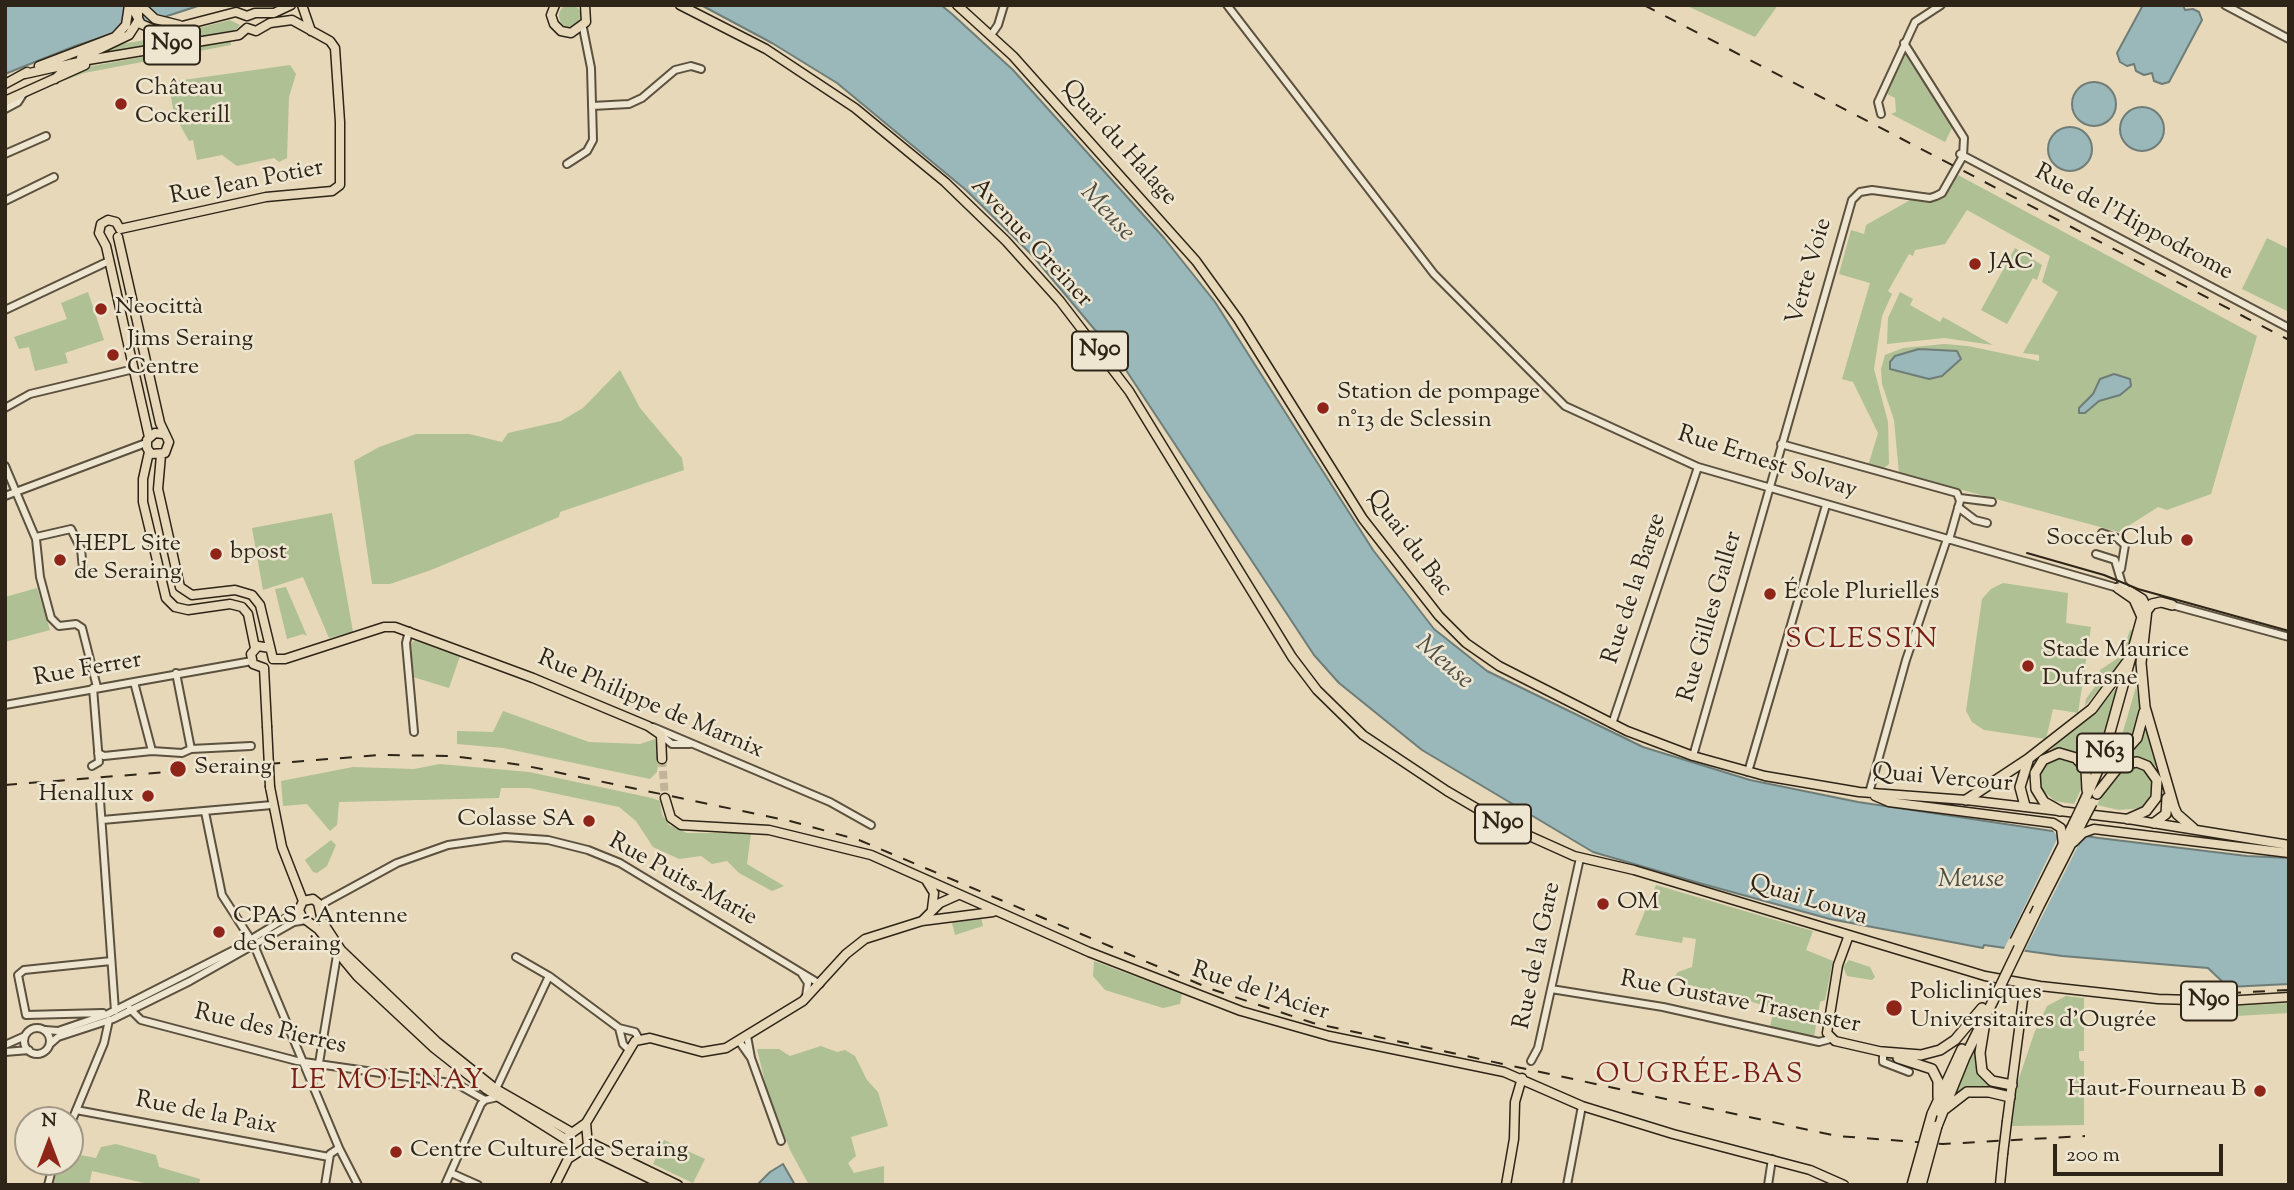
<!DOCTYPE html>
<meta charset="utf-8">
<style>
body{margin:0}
#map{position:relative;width:2294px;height:1190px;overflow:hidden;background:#e6d8b8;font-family:"Sorts Mill Goudy",serif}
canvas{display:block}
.frame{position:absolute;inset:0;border:7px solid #2e2417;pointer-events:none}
.north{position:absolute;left:14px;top:1106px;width:70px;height:70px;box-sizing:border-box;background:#efe6d1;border:2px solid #a29887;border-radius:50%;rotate:0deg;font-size:19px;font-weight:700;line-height:28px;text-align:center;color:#2e2417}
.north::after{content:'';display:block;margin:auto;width:24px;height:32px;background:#8f2418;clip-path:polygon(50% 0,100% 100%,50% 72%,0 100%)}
.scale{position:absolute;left:2053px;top:1144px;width:170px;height:32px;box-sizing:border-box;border:4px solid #2e2417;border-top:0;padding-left:9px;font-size:21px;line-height:24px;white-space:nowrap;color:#2e2417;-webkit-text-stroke:5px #efe6d1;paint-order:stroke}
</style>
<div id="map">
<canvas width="2294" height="1190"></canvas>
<div class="frame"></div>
<div class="north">N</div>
<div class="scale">200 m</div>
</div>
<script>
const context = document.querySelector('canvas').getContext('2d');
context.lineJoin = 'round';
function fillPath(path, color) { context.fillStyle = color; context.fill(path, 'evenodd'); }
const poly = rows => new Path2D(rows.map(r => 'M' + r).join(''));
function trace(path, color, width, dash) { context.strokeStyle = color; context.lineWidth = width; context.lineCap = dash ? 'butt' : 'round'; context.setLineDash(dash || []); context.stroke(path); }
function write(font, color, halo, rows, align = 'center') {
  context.font = font + ' "Sorts Mill Goudy",serif'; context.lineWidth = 5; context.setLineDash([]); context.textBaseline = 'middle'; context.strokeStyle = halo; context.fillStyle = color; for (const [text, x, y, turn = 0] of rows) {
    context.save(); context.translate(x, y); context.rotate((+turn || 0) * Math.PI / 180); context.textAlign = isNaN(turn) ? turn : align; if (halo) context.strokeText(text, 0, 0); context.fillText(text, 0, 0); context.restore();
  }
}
const green = poly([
 [1685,5,1778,5,1755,37],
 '559 16a11 11 0 1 1 22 0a11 11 0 1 1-22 0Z',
 [230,20,240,25,234,32,87,58,115,45,164,37],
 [231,41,231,45,84,73,63,81,92,66],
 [1904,48,1953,126,1945,142,1891,114,1896,112,1895,98,1887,94],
 [290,65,296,74,289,97,287,158,279,162,274,158,237,166,222,155,197,160,193,140,189,141,174,114,169,86,176,81],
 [1958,175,2257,336,2211,494,2167,510,2158,507,2119,532,1899,473,1894,420,1882,384,1881,369,1885,355,1903,348,1944,344,1968,346,2039,361,2039,355,2023,353,2058,292,2042,282,2050,256,1967,210,1945,244,1915,250,1913,256,1909,254,1888,291,1892,294,1882,316,1874,369,1888,422,1889,464,1883,469,1868,466,1878,433,1853,382,1842,379,1870,283,1839,274,1851,230,1864,234,1866,225,1912,199,1939,199],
 [2267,238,2289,249,2289,312,2242,289],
 [2015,248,2042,265,2037,280,2033,278,2007,324,1981,310],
 [88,292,104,340,65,353,68,363,35,371,29,347,19,349,14,337,67,319,61,303],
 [1900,292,1913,299,1910,305,1940,322,1943,317,1993,345,1944,338,1887,344,1888,318],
 [620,370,640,408,682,458,684,470,560,512,559,517,431,570,390,584,372,584,354,461,379,447,416,434,469,434,502,442,508,433,561,421,583,408],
 [332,513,353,632,329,638,303,577,263,590,252,528],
 [2003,583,2068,593,2066,623,2091,627,2078,713,2053,709,2046,739,1984,730,1972,722,1966,711,1982,599,1991,589],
 [286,587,307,636,303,634,287,639,275,589],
 [37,588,50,630,5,642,5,597],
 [2130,630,2134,630,2123,661,2085,706,2086,699,2099,681,2100,670,2121,656],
 [415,640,460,656,449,688,413,677,411,644],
 [2118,686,2117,701,2092,769,2073,752,2051,749,2099,708],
 [2136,687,2141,707,2138,730,2115,759],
 [503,711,589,742,640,744,655,739,659,758,657,772,650,779,503,748,457,744,457,731,493,732],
 [2147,724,2156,763,2155,767,2140,759,2122,759,2136,744],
 [2060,757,2071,760,2081,770,2083,785,2074,804,2055,801,2041,789,2039,773,2045,765],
 [440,764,529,772,652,798,660,801,662,814,669,825,687,833,751,833,747,864,784,886,772,891,739,873,727,861,712,864,701,856,679,859,653,847,636,821,619,807,529,788,501,788,499,798,339,802,337,825,330,831,307,804,283,806,281,781,353,767,414,769],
 [2139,767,2152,778,2153,789,2143,808,2119,810,2097,805,2110,778,2123,768],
 [331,840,336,845,327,866,317,873,313,872,305,860],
 [1656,885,1813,931,1806,950,1833,961,1825,1000,1820,1002,1814,1037,1770,1027,1774,1008,1672,980,1678,972,1692,967,1696,939,1683,937,1682,943,1635,935],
 [981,917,983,926,955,935,951,919],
 [1849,960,1870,967,1875,977,1872,980,1847,976,1843,967],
 [1094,961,1182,994,1180,1004,1163,1008,1105,990,1093,976],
 [2066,996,2084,998,2084,1051,2079,1051,2079,1057,2080,1061,2084,1061,2084,1125,2012,1126,2017,1084,2035,1031,2047,1006],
 [2289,1003,2289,1013,2236,1016,2235,1006],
 [1978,1044,1981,1075,1989,1084,2003,1089,1973,1087,1955,1093],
 [821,1046,837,1052,845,1050,855,1056,867,1080,878,1092,888,1126,851,1137,856,1156,848,1163,854,1173,884,1166,884,1185,809,1185,790,1150,767,1090,757,1049,779,1049,790,1056],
 [664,1140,705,1159,693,1183,653,1164],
 [116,1144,156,1155,159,1167,200,1179,199,1185,153,1185,92,1171,89,1185,53,1185,60,1162,70,1162,70,1153,96,1158,101,1147]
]);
const water = poly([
 [5,5,201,5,75,46,5,74,5,5],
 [701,5,941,5,952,14,1013,70,1164,238,1215,302,1373,550,1434,629,1487,671,1643,747,1750,780,1858,802,2099,838,2247,856,2289,858,2289,984,2228,987,2208,968,2062,956,1984,945,1983,948,1830,919,1699,883,1593,852,1422,750,1339,683,1314,655,1116,355,1032,255,966,190,837,83,772,43,701,5],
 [2143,5,2183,5,2185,10,2193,9,2199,12,2202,20,2169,82,2162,84,2154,81,2152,73,2144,75,2136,71,2134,64,2127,66,2120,62,2117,53,2143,5],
 '2072 104a22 22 0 1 1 44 0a22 22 0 1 1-44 0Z',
 '2120 129a22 22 0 1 1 44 0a22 22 0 1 1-44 0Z',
 '2048 149a22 22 0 1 1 44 0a22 22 0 1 1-44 0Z',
 [1919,349,1957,351,1961,359,1942,376,1929,379,1890,369,1890,362,1895,356,1919,349],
 [2114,374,2130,379,2131,386,2120,395,2099,401,2085,413,2079,413,2079,408,2093,394,2100,379,2114,374],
 [783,1164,795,1185,757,1185,770,1172,783,1164]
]);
const pier = poly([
 [1999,820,2101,834,2151,840,2095,834,2081,840,2023,954,2003,951,2058,837,2051,828]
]);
const majorTunnel = poly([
 [662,759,665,798]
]);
const minor = poly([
 [1227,5,1434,274,1565,406,1698,467,2118,588],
 [2225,5,2289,39],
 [991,35,998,25,1004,5],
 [592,106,629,104,642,98,675,70,691,66,701,69],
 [5,109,18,102,23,94],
 [1881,114,1878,102,1915,22,1941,5],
 [5,154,46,136],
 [1960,154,2289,328],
 [567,164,587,151,593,140,591,68,583,28],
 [5,201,54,177],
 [5,310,109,261],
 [5,408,30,394,134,369],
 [1781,444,1957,493,1960,501,1949,540],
 [5,466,36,539,40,577,51,618,59,626,76,624,82,628,97,687],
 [5,496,146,443],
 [1960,498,1992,502],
 [1958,507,1975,520,1987,523],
 [2102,533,2117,538,2125,545,2121,569],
 [36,537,71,529,81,549,83,569],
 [2096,554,2115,560,2122,584,2130,593],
 [2172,605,2289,637],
 [409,631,406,643,414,732],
 [176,673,191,749],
 [134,682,152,751,182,753,191,749,251,746],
 [5,705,252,661],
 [1612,724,1698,467],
 [653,727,830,802,871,825],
 [663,737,672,744,690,744],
 [98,753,104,756,152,751],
 [1693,756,1852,200,1860,192,1872,190,1930,198,1936,196,1942,193,1963,156,1964,138,1904,43],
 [92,766,99,762,93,688],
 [1748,772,1826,505],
 [99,786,115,1011],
 [1869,793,1906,660,1947,539],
 [205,812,222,895,251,940],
 [102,820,272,805],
 [320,905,397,863,448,845,505,837,548,840,588,850,620,863,820,984],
 [254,945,339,1148,358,1185],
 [516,957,549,976,619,1028,635,1032,639,1039],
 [802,974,808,983,806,996],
 [1551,989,1663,1007,1819,1042,1830,1039],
 [130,1009,141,1020,297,1061,457,1084,485,1100],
 [103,1013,26,1015,18,975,24,970,111,961],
 [619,1028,623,1044,628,1049],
 '24 1041a13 13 0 1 1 26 0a13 13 0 1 1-26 0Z',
 [45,1030,58,1031,108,1014,232,951,299,910],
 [747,1036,751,1058],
 [739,1041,751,1058,781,1141],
 [50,1044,58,1037,113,1019,190,981,294,922,306,920],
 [5,1045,25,1036],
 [5,1052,29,1050],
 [1883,1052,1883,1062,1909,1072],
 [1531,1061,1538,1048,1580,858],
 [319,1063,337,955],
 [496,1089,549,976],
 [76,1110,329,1157],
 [70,1125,104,1043,109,1020],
 [451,1173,478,1185],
 [48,1185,54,1162],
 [325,1185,330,1154,339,1148],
 [445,1185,481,1104,485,1100,498,1097],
 [1567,1185,1582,1106],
 [1768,1185,1772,1159]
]);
const major = poly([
 [131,5,141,24,159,32,236,12,247,16,255,13,274,13,291,5],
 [140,5,155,19,179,25],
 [302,5,311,31],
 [555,5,551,15,554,24,561,31,571,33,586,22,585,5],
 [680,5,766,49,855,108,945,182,1006,241,1060,301,1129,391,1292,657,1317,690,1363,735,1447,791,1505,825,1574,856,1634,870,1985,976,2040,986,2158,999,2225,1001,2289,997],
 [957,5,1013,56,1196,261,1238,319,1363,519,1439,616,1466,643,1499,666,1627,731,1693,756,1765,776,1859,792,1966,800,2128,819,2289,845],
 [81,58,129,35,138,21,138,5],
 [39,66,115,37,126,25,129,5],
 [25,74,88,60,239,35,247,28],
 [55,79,70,64],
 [5,84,27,72],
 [5,101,85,65],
 [120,229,266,197,332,191,340,185,340,122,335,48,330,41,292,20,270,23,256,31,247,28],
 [120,229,116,222,108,220,101,224,99,233,106,246,149,437],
 [118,237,160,423,169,442,165,453,151,454,147,448,147,440,155,433,163,434],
 [149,452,143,479,143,502,166,598,175,607,188,610,230,604,242,607,248,614,255,648],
 [161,455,158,489,180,587,192,595,235,590,252,595,260,605,273,659],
 [273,659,285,659,384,627,395,627,533,678,648,726,661,735,662,759],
 [264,668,267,726],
 [264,668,253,664,251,654,258,646,270,648],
 [270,787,282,847,303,901],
 [1875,796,1889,802,2053,823,2061,828,2063,845],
 [665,798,671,818,681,825,769,830,871,855,1089,952,1241,1011,1329,1036,1504,1072,1582,1106,1673,1134,1810,1170,1844,1185],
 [2074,842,2083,833,2094,829,2289,853],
 [926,880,934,893,932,909],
 [303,901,299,910,302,917,318,929,357,976,434,1048,486,1089,567,1140],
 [303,901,313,899,318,903,322,921,341,950,436,1041,496,1089,571,1132],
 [922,921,940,903,958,895],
 [1849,935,1838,965,1827,1033,1835,1041,1883,1052],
 [2007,1121,2025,984],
 [589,1142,678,1185],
 [584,1151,595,1152,663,1185],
 [568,1159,588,1146,586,1123],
 [555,1185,568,1159,569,1135,586,1123,635,1041,650,1038,702,1052,726,1048,803,1001,846,954,865,939,922,921,993,912],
 [1506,1185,1514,1139,1515,1102,1522,1078],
 [2000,1185,2003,1154]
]);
const highway = poly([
 [2118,588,2134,599,2142,617],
 [2129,591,2142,599,2147,609,2141,663,2145,707,2174,807,2177,814,2193,828],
 [2111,767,2137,738,2144,712],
 [2097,794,2120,765,2137,762,2147,766,2157,780,2156,798,2146,811,2128,819],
 [1966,800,2028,759,2092,709,2127,662],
 [2084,802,2102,761,2142,617,2152,604,2161,602,2172,605],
 [2025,806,2020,787,2028,761],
 [2060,811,2044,802,2036,789,2035,773,2043,760,2059,753,2076,758,2086,769,2087,790],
 [2154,823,2166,814,2167,798],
 [2038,908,2081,824],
 [2027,917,2074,823],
 [1984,1028,1980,1053,1982,1071,1992,1081,2012,1085],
 [1883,1052,1921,1055,1940,1050,1955,1040,1982,1008],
 [1898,1058,1932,1069,1938,1081,1938,1097],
 [1945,1109,1967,1092,1989,1092,2010,1097],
 [1932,1114,1962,1049],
 [1937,1126,1965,1057,1995,997]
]);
const tram = poly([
 [2027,553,2104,575,2138,589,2289,631]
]);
const rail = poly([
 [1644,5,2289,340],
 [5,785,379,755,452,756,522,765,790,821,859,840,1211,989,1313,1023,1837,1136,1943,1144,2085,1136],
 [2229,993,2289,990]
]);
const majorBridge = poly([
 [267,726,270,787],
 [2003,1154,2007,1121]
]);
const highwayBridge = poly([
 [2074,823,2084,802],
 [2081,824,2092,803],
 [2015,941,2027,917],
 [1995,997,2038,908],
 [1912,1185,1932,1114],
 [1921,1185,1937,1126]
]);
const markers = [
 [121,104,7,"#8f2418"],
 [1975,264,7,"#8f2418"],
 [101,309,7,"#8f2418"],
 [113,355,7,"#8f2418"],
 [1323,408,7,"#8f2418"],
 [2187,540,7,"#8f2418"],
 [216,554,7,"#8f2418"],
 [60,560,7,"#8f2418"],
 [1770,594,7,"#8f2418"],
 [2028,666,7,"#8f2418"],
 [178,769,9,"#8f2418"],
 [148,796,7,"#8f2418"],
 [589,821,7,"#8f2418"],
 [1603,904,7,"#8f2418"],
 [219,932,7,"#8f2418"],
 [1894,1008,9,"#8f2418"],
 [2260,1091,7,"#8f2418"],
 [396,1152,7,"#8f2418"]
];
const shields = [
 [172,45,56],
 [1100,351,56],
 [2105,753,56],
 [1503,824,56],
 [2209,1001,56]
];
const shieldNames = [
 ["N90",172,45],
 ["N90",1100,351],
 ["N63",2105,753],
 ["N90",1503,824],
 ["N90",2209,1001]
];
const poiNames = [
 ["Château",135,90],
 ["Cockerill",135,118],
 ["JAC",1989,264],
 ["Neocittà",115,309],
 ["Jims Seraing",127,341],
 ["Centre",127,369],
 ["Station de pompage",1337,394],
 ["n°13 de Sclessin",1337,422],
 ["Soccer Club",2173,540,"right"],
 ["HEPL Site",74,546],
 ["de Seraing",74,574],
 ["bpost",230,554],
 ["École Plurielles",1784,594],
 ["Stade Maurice",2042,652],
 ["Dufrasne",2042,680],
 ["Seraing",194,769],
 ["Henallux",134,796,"right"],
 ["Colasse SA",575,821,"right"],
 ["OM",1617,904],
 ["CPAS - Antenne",233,918],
 ["de Seraing",233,946],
 ["Policliniques",1910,994],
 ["Universitaires d'Ougrée",1910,1022],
 ["Haut-Fourneau B",2246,1091,"right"],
 ["Centre Culturel de Seraing",410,1152]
];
const streetNames = [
 ["Quai du Halage",1118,144,48],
 ["Rue Jean Potier",247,184,-11],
 ["Rue de l'Hippodrome",2133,224,28],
 ["Avenue Greiner",1030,244,47],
 ["Verte Voie",1811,272,-74],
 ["Rue Ernest Solvay",1767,464,18],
 ["Quai du Bac",1408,544,53],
 ["Rue de la Barge",1636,589,-72],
 ["Rue Gilles Galler",1712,617,-74],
 ["Rue Ferrer",88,671,-10],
 ["Rue Philippe de Marnix",650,706,23],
 ["Quai Vercour",1942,780,5],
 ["Rue Puits-Marie",682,881,29],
 ["Quai Louva",1808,902,17],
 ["Rue de la Gare",1539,956,-78],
 ["Rue de l'Acier",1260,993,18],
 ["Rue Gustave Trasenster",1740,1004,11],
 ["Rue des Pierres",270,1031,13],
 ["Rue de la Paix",206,1115,11]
];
const waterNames = [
 ["Meuse",1106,214,47],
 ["Meuse",1443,664,41],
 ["Meuse",1971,882]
];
const quarterNames = [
 ["SCLESSIN",1862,642],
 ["OUGRÉE-BAS",1700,1077],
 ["LE MOLINAY",388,1083]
];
fillPath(green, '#aec094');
fillPath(water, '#9ab8b9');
trace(water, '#6f7d78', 2);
fillPath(pier, '#e6d8b8');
trace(majorTunnel, '#c1b498', 8, [8, 4]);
trace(minor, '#5c513f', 10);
trace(major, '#2e2417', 11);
trace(highway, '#2e2417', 12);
trace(minor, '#efe6d1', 6);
trace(major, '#e6d8b8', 8);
trace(highway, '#e6d8b8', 9);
trace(tram, '#2e2417', 2);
trace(rail, '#2e2417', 2, [12, 12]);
trace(majorBridge, '#2e2417', 11, []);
trace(highwayBridge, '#2e2417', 12, []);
trace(majorBridge, '#e6d8b8', 8);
trace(highwayBridge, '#e6d8b8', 9);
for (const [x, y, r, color] of markers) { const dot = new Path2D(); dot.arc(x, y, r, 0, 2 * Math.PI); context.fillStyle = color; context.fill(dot); trace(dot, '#efe6d1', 2.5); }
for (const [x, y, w] of shields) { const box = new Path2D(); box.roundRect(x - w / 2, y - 19.5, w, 39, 5); context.fillStyle = '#efe6d1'; context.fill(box); trace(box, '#2e2417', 2); }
write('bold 23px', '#2e2417', null, shieldNames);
write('24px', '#2e2417', '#efe6d1', poiNames, 'left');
write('24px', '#2e2417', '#efe6d1', streetNames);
write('italic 26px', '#4e5048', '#efe6d1', waterNames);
context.letterSpacing = '2px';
write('28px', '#7a1f14', '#efe6d1', quarterNames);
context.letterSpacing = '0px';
</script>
